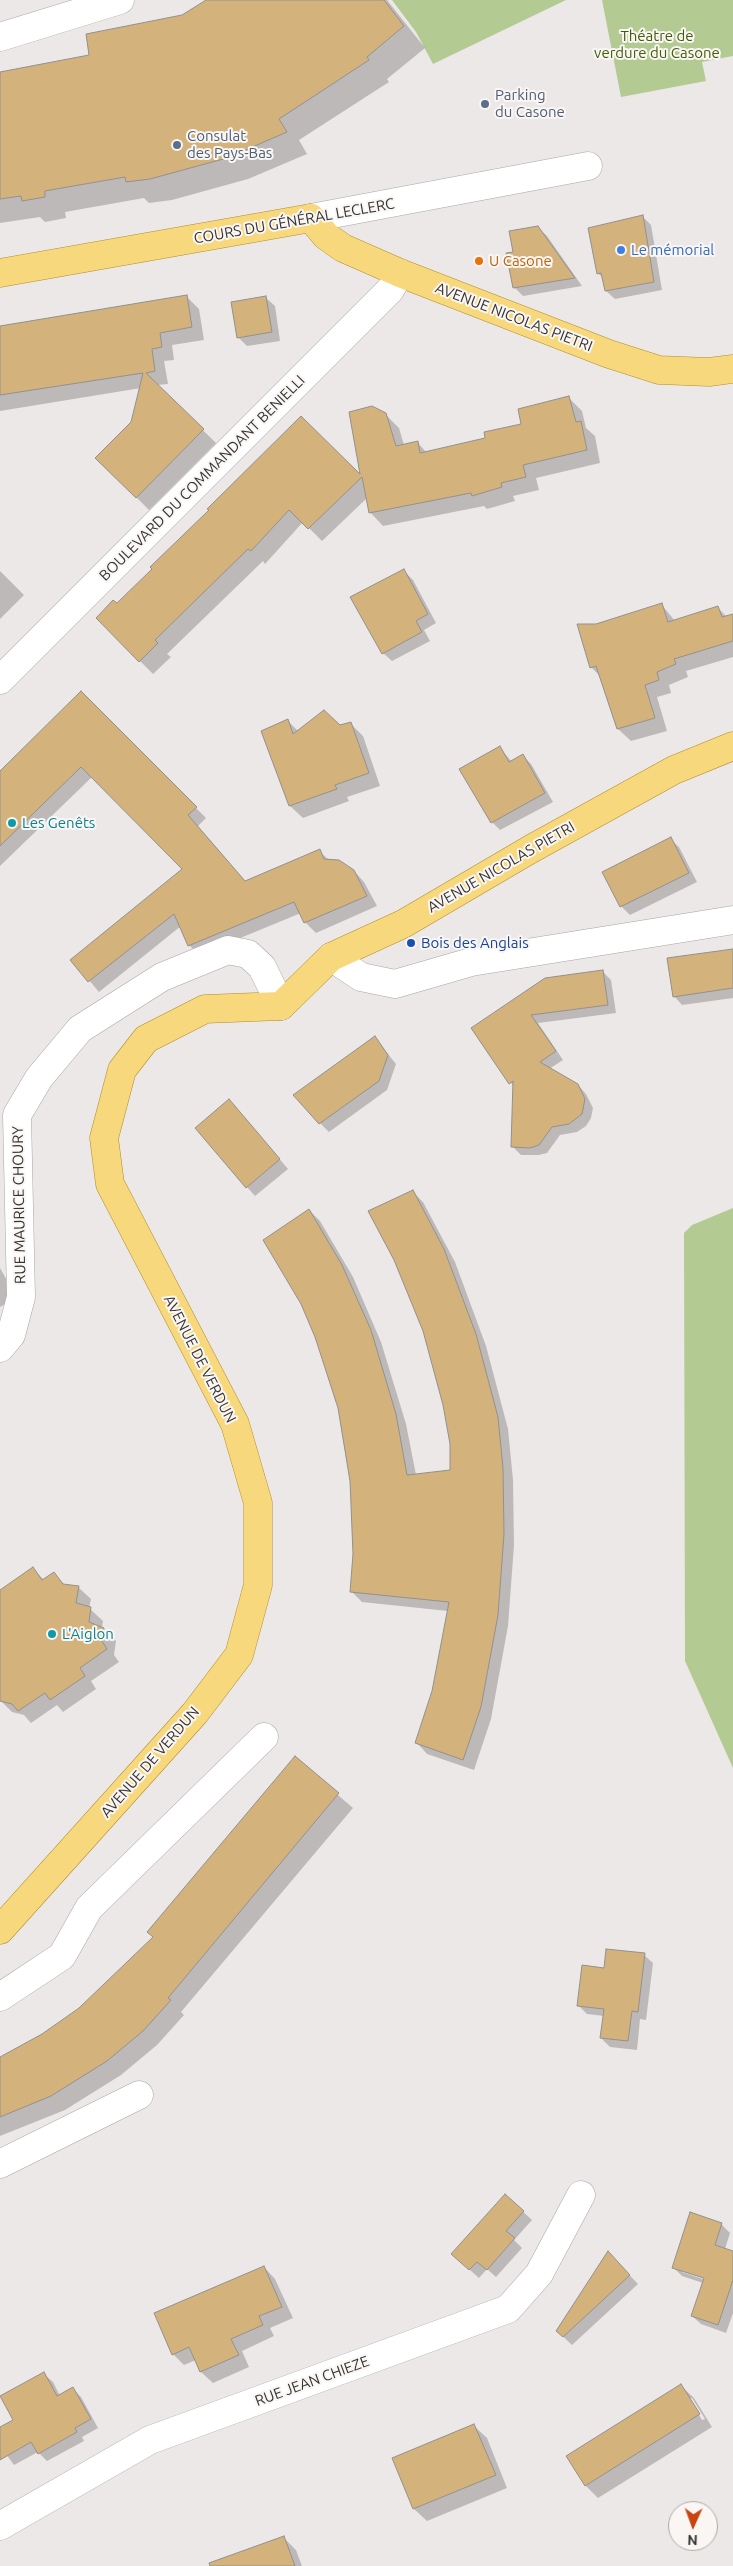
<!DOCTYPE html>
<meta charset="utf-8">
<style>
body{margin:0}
#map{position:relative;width:733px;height:2566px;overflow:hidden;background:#ece8e7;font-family:Ubuntu,sans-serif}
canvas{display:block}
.north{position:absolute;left:668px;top:2501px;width:50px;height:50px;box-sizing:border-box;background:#f9f6f4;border:1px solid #aba8a7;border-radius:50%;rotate:182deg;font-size:14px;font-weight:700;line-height:20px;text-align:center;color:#353433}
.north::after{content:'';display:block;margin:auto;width:18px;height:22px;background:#ca4311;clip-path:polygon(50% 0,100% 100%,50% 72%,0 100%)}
</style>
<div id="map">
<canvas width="733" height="2566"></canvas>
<div class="north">N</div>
</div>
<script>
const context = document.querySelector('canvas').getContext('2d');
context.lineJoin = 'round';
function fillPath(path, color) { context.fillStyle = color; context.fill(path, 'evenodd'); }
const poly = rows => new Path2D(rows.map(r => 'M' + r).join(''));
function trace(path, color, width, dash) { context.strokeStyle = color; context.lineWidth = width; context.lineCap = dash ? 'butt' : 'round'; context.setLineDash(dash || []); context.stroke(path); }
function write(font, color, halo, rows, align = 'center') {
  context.font = font + ' Ubuntu,sans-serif'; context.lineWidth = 4; context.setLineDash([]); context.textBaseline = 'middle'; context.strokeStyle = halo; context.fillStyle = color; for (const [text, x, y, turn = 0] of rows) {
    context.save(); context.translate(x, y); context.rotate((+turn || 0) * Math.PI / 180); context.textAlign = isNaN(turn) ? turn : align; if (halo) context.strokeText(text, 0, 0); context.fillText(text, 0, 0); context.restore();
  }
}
const green = poly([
 [392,0,566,0,433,64,416,32],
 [602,0,733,0,733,56,702,62,706,81,621,97],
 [733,1208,733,1768,685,1661,684,1233,692,1225]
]);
const shadow = poly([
 [206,0,387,0,425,48,387,79,389,82,299,140,307,154,248,179,172,200,149,203,144,198,65,212,66,218,45,222,40,217,0,223,0,97,182,16],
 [643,217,651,225,662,290,615,299,606,291,603,278,598,273],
 [538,228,547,236,582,286,523,296,515,288,515,253],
 [186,296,199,309,204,340,172,345,174,360,164,361,168,384,157,385,216,443,149,510,97,458,132,423,141,388,0,411,0,327],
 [266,298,275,306,280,341,247,346,238,337],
 [568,397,582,411,586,428,595,436,600,463,536,478,539,490,513,496,515,501,487,509,484,506,383,526,370,512,367,498,322,541,303,522,265,564,263,561,167,654,171,657,153,674,97,618,117,605,301,418,362,478,351,413,385,414,399,428,404,445,417,442,427,453,487,439,523,425],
 [0,571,24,595,0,619],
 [404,571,413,580,436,623,424,630,430,641,392,661,383,653],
 [661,604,675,621,718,608,727,617,733,615,733,657,686,671,688,677,669,685,671,693,657,697,667,731,631,741,618,729,601,677,591,667,597,625],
 [81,693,206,818,198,826,246,882,319,851,329,860,354,871,364,882,377,906,316,933,306,923,301,913,199,955,189,945,181,926,99,992,72,960,184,869,92,777,0,866,0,773],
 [288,721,298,731,350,723,363,736,380,786,347,797,349,801,303,818,290,806,263,731],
 [500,748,512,762,523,756,531,764,553,802,500,830,492,822],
 [670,839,679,847,697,882,630,915,621,906],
 [733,950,733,998,682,1005,674,996],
 [603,972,611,980,616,1013,538,1023,563,1060,549,1069,578,1085,586,1094,593,1108,591,1118,586,1126,577,1132,560,1135,547,1153,539,1155,521,1155,512,1146,514,1087,473,1028],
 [375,1038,396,1064,387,1090,329,1132,320,1123],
 [238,1110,288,1169,255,1196,247,1187],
 [412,1191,423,1202,455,1262,486,1346,508,1429,513,1480,514,1545,508,1626,491,1719,474,1770,427,1754,417,1743,433,1691,448,1611,362,1602,351,1591,354,1554,352,1481,309,1210,320,1221,353,1277,381,1342,406,1424,416,1475,451,1471,451,1443],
 [0,1268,17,1298,0,1307],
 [33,1569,44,1580,54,1574,66,1586,78,1587,91,1599,89,1608,103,1621,102,1628,116,1641,114,1655,119,1662,91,1681,96,1689,63,1712,57,1705,31,1723,24,1715,12,1712,0,1700,0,1592],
 [295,1758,353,1808,181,2012,184,2015,157,2045,121,2075,65,2110,0,2136,0,2058,62,2023,90,2001,155,1938],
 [644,1955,653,1963,646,2020,640,2019,637,2050,610,2047,601,2038,604,2016,587,2014,578,2005],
 [505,2195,532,2220,514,2240,522,2248,496,2277,487,2269,479,2278,462,2263],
 [691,2214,722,2225,730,2233,725,2249,733,2252,733,2313,726,2333,701,2324,692,2316,703,2283,682,2276,673,2267],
 [682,2270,710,2279,709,2281,682,2272],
 [608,2253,638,2284,572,2345,557,2331],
 [264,2267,275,2279,293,2318,270,2328,274,2336,242,2351,249,2367,213,2383,201,2372,196,2360,184,2365,173,2354],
 [44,2374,53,2382,60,2396,73,2389,81,2397,98,2428,82,2437,84,2441,47,2461,38,2452,14,2465,0,2446,0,2428,15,2420],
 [681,2386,694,2398,712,2427,598,2498,586,2486,568,2457],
 [689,2398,692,2398,705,2419,702,2420],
 [474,2426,487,2438,507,2488,427,2521,414,2509,393,2459],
 [283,2537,296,2550,302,2566,219,2566]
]);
const building = poly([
 [206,0,384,0,404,26,367,57,369,60,279,119,287,132,227,158,150,179,126,182,125,177,45,191,45,197,22,201,21,196,0,199,0,72,89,55,86,34,182,15,206,0],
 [643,215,654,282,605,291,601,273,597,274,588,228,643,215],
 [538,226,575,278,513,288,506,253,513,252,509,231,538,226],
 [187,295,192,327,160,333,162,347,152,349,155,371,146,373,204,429,136,498,95,458,131,422,143,373,0,395,0,326,187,295],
 [266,296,272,332,237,338,231,302,266,296],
 [569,396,576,422,581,421,587,450,523,465,526,477,501,483,502,487,472,496,471,493,369,513,362,477,308,529,289,510,251,551,248,549,155,640,158,643,139,662,96,618,113,600,117,603,152,569,150,567,209,510,207,509,301,416,360,474,349,412,372,406,386,413,396,446,418,441,420,453,485,438,484,432,521,424,518,409,569,396],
 [404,569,428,614,416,621,422,632,382,654,350,597,404,569],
 [662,603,668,622,718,606,722,617,733,614,733,641,674,659,676,664,657,672,659,680,645,685,655,718,617,729,596,666,590,668,577,624,596,624,662,603],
 [81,691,197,807,188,815,245,881,320,849,324,859,339,860,354,870,367,896,304,923,294,902,188,946,174,914,88,982,70,960,182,869,81,767,0,846,0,771,81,691],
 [324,710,340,725,351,722,369,773,335,785,337,789,289,806,261,731,288,719,293,734,324,710],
 [500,746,509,762,523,754,545,793,491,823,459,769,500,746],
 [671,837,689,873,620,907,602,872,671,837],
 [733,949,733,988,673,997,667,958,733,949],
 [603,970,608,1005,531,1015,556,1051,540,1062,578,1084,585,1099,582,1114,569,1124,552,1127,539,1145,530,1148,511,1147,513,1081,509,1084,471,1028,545,978,603,970],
 [375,1036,388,1055,379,1081,319,1124,293,1095,375,1036],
 [229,1099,280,1159,246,1188,195,1128,229,1099],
 [413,1190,444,1249,476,1334,498,1417,503,1468,504,1534,498,1615,481,1707,463,1760,415,1743,432,1691,449,1602,350,1592,353,1554,350,1481,338,1408,315,1337,301,1304,263,1240,309,1209,342,1265,371,1330,396,1414,407,1475,450,1470,450,1444,443,1405,423,1331,394,1260,368,1211,413,1190],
 [33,1567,42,1580,54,1572,63,1584,79,1586,76,1603,91,1607,89,1622,104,1628,102,1641,107,1649,80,1668,85,1676,50,1700,45,1693,18,1711,12,1704,0,1701,0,1590,33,1567],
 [295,1756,339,1793,168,1998,171,2000,143,2031,107,2061,51,2096,0,2117,0,2057,42,2034,79,2008,153,1937,147,1932,295,1756],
 [606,1949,645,1953,638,2012,632,2011,628,2041,600,2038,604,2009,577,2006,582,1965,604,1968,606,1949],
 [505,2194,524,2211,506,2231,515,2238,487,2270,477,2262,469,2270,451,2254,505,2194],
 [690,2212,722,2223,715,2245,733,2251,733,2280,718,2325,691,2316,704,2278,672,2268,690,2212],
 [608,2251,630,2275,563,2337,556,2331,608,2251],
 [264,2266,282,2307,259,2316,263,2325,231,2339,239,2355,200,2372,189,2347,172,2355,154,2313,264,2266],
 [44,2372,57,2396,73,2387,91,2419,75,2428,77,2432,38,2454,31,2442,0,2460,0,2427,13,2420,0,2396,44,2372],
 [681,2384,700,2414,585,2486,566,2456,681,2384],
 [474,2424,496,2475,413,2509,392,2458,474,2424],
 [284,2536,295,2566,210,2566,209,2563,284,2536]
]);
const minor = poly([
 [0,37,120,0],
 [311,218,588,166],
 [0,680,390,290,400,273],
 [331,957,361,977,395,984,471,962,733,920],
 [0,1348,11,1335,21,1297,17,1115,39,1078,80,1029,162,977,228,950,248,954,262,967,281,1006],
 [0,1997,62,1956,89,1908,264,1737],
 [0,2164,139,2095],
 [0,2526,150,2440,508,2309,539,2274,581,2195]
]);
const major = poly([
 [0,273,311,218,326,236,343,248,400,273,609,354,659,370,709,372,733,369],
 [0,1930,195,1713,239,1655,258,1585,258,1503,235,1424,110,1184,104,1138,122,1070,146,1039,205,1009,281,1006,331,957,403,924,531,849,674,770,733,746]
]);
const markers = [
 [485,104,5,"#5c6f8a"],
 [177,145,5,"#5c6f8a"],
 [621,250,5,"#3f7fe0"],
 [479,261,5,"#e8710a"],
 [12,823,5,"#0f9aa8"],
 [411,943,5,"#1a4fb4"],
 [52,1634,5,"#0f9aa8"]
];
const parkNames = [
 ["Théatre de",657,36],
 ["verdure du Casone",657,53]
];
const serviceNames = [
 ["Parking",495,95],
 ["du Casone",495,112],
 ["Consulat",187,136],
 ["des Pays-Bas",187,153]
];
const streetNames = [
 ["COURS DU GÉNÉRAL LECLERC",294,221,-10],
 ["AVENUE NICOLAS PIETRI",514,317,21],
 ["BOULEVARD DU COMMANDANT BENIELLI",202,478,-45],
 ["AVENUE NICOLAS PIETRI",501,867,-30],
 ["RUE MAURICE CHOURY",19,1205,-91],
 ["AVENUE DE VERDUN",200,1359,63],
 ["AVENUE DE VERDUN",150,1762,-49],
 ["RUE JEAN CHIEZE",312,2381,-20]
];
const shopNames = [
 ["Le mémorial",631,250]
];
const foodNames = [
 ["U Casone",489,261]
];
const cultureNames = [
 ["Les Genêts",22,823],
 ["L'Aiglon",62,1634]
];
const transitNames = [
 ["Bois des Anglais",421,943]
];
fillPath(green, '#b3cb93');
fillPath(shadow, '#0003');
fillPath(building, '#d3b27c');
trace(building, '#92908e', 1);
trace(minor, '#a8a5a4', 29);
trace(major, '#b08e2b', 29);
trace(minor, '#fff', 28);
trace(major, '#f8d87d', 28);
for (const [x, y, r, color] of markers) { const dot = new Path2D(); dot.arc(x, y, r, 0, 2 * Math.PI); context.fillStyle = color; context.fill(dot); trace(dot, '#f9f6f4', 2); }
write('15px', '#435e08', '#f9f6f4', parkNames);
write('15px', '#4e5e75', '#f9f6f4', serviceNames, 'left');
write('15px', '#353433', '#f9f6f4', streetNames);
write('15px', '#366cbe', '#f9f6f4', shopNames, 'left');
write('15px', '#c56008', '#f9f6f4', foodNames, 'left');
write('15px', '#0d838f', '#f9f6f4', cultureNames, 'left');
write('15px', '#164399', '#f9f6f4', transitNames, 'left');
</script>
